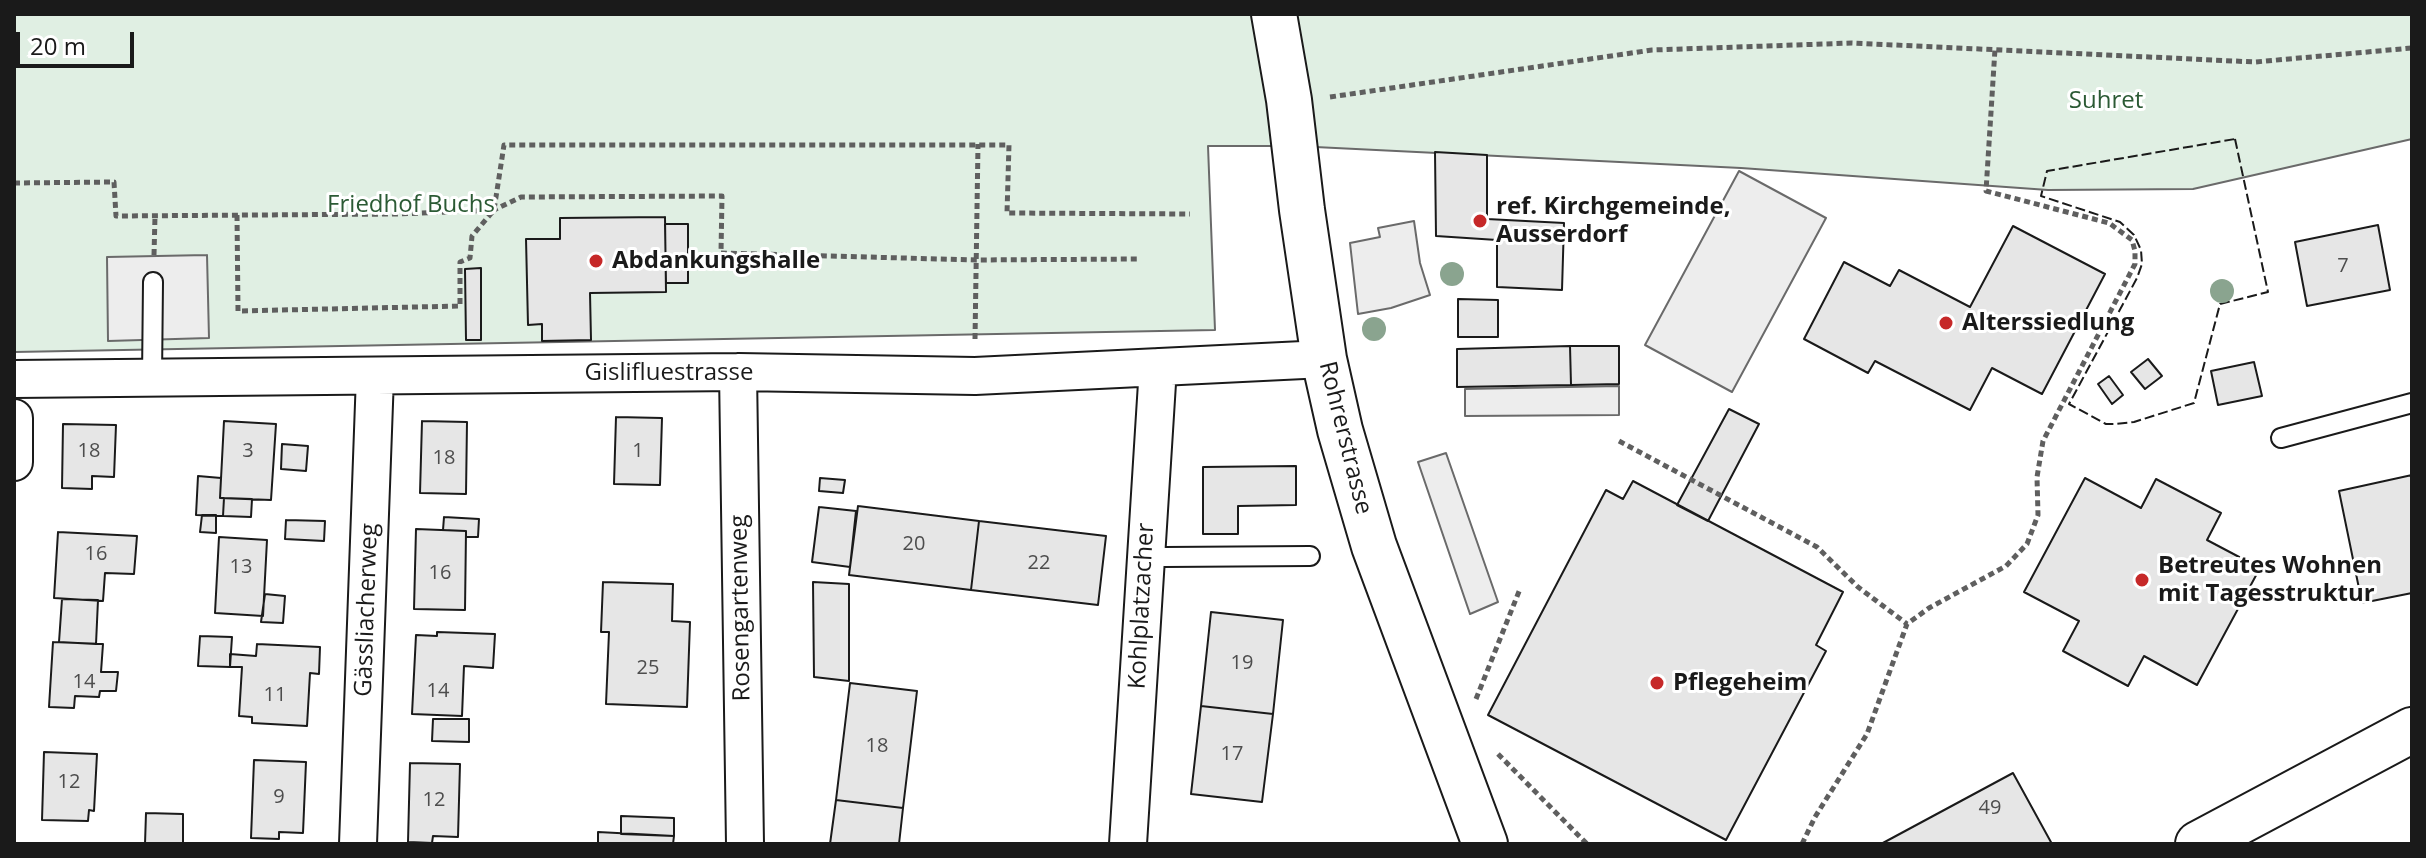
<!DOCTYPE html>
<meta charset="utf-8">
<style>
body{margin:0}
#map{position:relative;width:2426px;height:858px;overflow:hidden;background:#fff;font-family:"Open Sans",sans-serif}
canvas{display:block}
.frame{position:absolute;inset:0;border:16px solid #1a1a1a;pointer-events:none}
.scale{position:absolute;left:16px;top:32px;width:118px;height:36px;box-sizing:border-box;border:4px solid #1a1a1a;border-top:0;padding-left:10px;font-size:24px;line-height:28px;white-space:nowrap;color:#1a1a1a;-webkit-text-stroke:6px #fff;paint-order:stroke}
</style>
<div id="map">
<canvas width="2426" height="858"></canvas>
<div class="frame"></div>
<div class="scale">20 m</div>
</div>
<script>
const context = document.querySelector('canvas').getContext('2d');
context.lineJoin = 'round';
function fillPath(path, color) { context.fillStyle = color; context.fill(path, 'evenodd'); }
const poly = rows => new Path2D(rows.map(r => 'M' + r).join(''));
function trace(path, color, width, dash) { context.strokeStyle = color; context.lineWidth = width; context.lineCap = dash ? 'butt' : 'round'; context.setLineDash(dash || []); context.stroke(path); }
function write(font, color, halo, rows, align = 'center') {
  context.font = font + ' "Open Sans",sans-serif'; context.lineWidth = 6; context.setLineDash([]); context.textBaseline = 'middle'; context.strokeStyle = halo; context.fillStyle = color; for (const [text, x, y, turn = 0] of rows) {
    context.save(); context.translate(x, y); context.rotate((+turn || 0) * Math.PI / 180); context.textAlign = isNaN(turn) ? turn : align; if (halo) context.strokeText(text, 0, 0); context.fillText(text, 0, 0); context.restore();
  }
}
const green = poly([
 [14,14,2412,14,2412,139,2193,189,2048,190,1741,168,1295,146,1208,146,1215,330,14,352,14,14]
]);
const parking = poly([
 [1739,171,1826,218,1732,392,1645,345,1739,171],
 [1414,221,1420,263,1430,295,1391,308,1358,314,1350,243,1380,237,1378,228,1414,221],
 [207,255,209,338,108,341,107,257,207,255],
 [1619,386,1619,415,1465,416,1465,389,1619,386],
 [1446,453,1498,602,1470,614,1418,462,1446,453]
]);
const building = poly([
 [1435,152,1487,155,1487,219,1564,223,1562,290,1497,287,1497,240,1436,236,1435,152],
 [665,217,666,292,590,293,591,340,542,341,542,324,528,325,526,239,560,239,560,218,665,217],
 [665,224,688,224,688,283,666,283,665,224],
 [2378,225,2390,290,2307,306,2295,242,2378,225],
 [2013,226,2105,274,2042,394,1992,368,1970,410,1875,361,1868,373,1804,339,1844,262,1890,286,1899,270,1970,307,2013,226],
 [481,268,481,340,466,340,465,269,481,268],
 [1458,299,1498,300,1498,337,1458,337,1458,299],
 [1570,346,1571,385,1457,387,1457,349,1570,346],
 [1570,346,1619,346,1619,384,1571,385,1570,346],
 [2148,359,2162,376,2145,389,2131,372,2148,359],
 [2254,362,2262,396,2218,405,2211,371,2254,362],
 [2109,376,2123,395,2112,404,2098,384,2109,376],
 [1729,409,1759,424,1708,521,1677,505,1729,409],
 [616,417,662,418,660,485,614,484,616,417],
 [224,421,276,424,271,500,220,498,224,421],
 [422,421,467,422,466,494,420,493,422,421],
 [63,424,116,425,114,477,92,476,92,489,62,488,63,424],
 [282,444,308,446,306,471,281,469,282,444],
 [1296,466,1296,505,1238,506,1238,534,1203,534,1203,467,1296,466],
 [2412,475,2412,593,2362,603,2339,491,2412,475],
 [198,476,221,478,220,498,224,498,223,516,196,515,198,476],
 [820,478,845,480,843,493,819,491,820,478],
 [2085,478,2141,508,2156,479,2221,513,2207,540,2260,568,2197,685,2144,656,2128,686,2063,651,2079,621,2024,592,2085,478],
 [1633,481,1843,592,1816,645,1826,651,1726,840,1488,715,1606,490,1623,499,1633,481],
 [224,498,252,499,251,517,223,516,224,498],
 [858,506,979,521,971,590,849,575,858,506],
 [819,507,856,511,850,567,812,562,819,507],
 [202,515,216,515,216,533,200,532,202,515],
 [444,517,479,519,478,537,466,537,466,531,443,530,444,517],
 [286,520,325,521,324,541,285,539,286,520],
 [979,521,1106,536,1098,605,971,590,979,521],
 [416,529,466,531,465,610,414,609,416,529],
 [58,532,137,536,134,574,105,573,103,601,54,598,58,532],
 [219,537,267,540,263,616,215,613,219,537],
 [603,582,673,584,672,621,690,622,687,707,606,704,609,632,601,632,603,582],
 [813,582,849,584,849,681,814,677,813,582],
 [265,594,285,596,283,623,261,622,265,594],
 [62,599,98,600,96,644,59,642,62,599],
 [1211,612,1283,620,1273,714,1201,706,1211,612],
 [437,632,495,634,493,668,464,666,462,716,412,714,416,635,437,636,437,632],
 [200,636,232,637,230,667,198,666,200,636],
 [53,642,103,644,101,672,118,672,116,691,100,691,99,697,75,696,74,708,49,707,53,642],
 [257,644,320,647,319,674,310,673,307,726,252,723,252,717,239,716,242,667,230,667,230,654,256,656,257,644],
 [850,683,917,691,903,808,836,800,850,683],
 [1201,706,1273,714,1262,802,1191,794,1201,706],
 [433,719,469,719,469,742,432,741,433,719],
 [44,752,97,754,94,811,89,810,88,821,42,820,44,752],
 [254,760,306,762,303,833,279,832,279,839,251,838,254,760],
 [410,763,460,764,458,837,433,836,432,843,408,842,410,763],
 [2013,773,2052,844,1881,844,2013,773],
 [836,800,903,808,899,844,830,844,836,800],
 [146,813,183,814,183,844,145,844,146,813],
 [621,816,674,818,674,836,621,834,621,816],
 [598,832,674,836,673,844,598,844,598,832]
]);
const path = poly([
 [1330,97,1652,50,1852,43,2255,62,2412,48],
 [14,183,114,182,116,216,399,214,494,210,521,197,722,196,721,253,976,260,1138,259],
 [237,215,238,311,460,306,460,262,470,258,472,236,494,210,504,145,1009,145,1007,213,1190,214],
 [154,255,155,216],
 [975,339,978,144],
 [1619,441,1817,547,1858,587,1907,624],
 [1476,699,1520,589],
 [1498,754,1587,844],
 [1802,844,1815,817,1867,734,1907,624,1929,608,2006,566,2027,544,2038,515,2037,477,2043,441,2135,264,2135,251,2132,240,2109,223,1986,191,1995,49]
]);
const service = poly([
 [152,378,153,282],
 [2281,438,2412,403],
 [1145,555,1165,557,1310,556]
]);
const minor = poly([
 [738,372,745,844],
 [14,379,738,372,975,376,1324,359],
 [14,418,14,462],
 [358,844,375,376],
 [1128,844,1158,367]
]);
const secondary = poly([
 [1274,14,1289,100,1302,210,1324,359,1340,430,1374,546,1485,844],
 [2198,844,2412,730]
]);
const fence = poly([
 [2235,139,2268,292,2220,304,2194,403,2134,422,2114,424,2106,424,2069,404,2137,278,2142,264,2141,250,2134,235,2120,222,2041,196,2047,171,2235,139]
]);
const trees = [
 [1452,274],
 [2222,291],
 [1374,329]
];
const markers = [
 [1480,221,8,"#c62828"],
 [596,261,8,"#c62828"],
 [1946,323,8,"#c62828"],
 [2142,580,8,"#c62828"],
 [1657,683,8,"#c62828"]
];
const numberNames = [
 ["7",2343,266],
 ["18",89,451],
 ["3",248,451],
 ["1",638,451],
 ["18",444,458],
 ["20",914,544],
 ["16",96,554],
 ["22",1039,563],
 ["13",241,567],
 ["16",440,573],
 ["19",1242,663],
 ["25",648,668],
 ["14",84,682],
 ["14",438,691],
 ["11",275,695],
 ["18",877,746],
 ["17",1232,754],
 ["12",69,782],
 ["9",279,797],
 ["12",434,800],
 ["49",1990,808]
];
const parkNames = [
 ["Suhret",2106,101],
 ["Friedhof Buchs",411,205]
];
const poiNames = [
 ["ref. Kirchgemeinde,",1496,207],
 ["Ausserdorf",1496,235],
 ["Abdankungshalle",612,261],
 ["Alterssiedlung",1962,323],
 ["Betreutes Wohnen",2158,566],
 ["mit Tagesstruktur",2158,594],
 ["Pflegeheim",1673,683]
];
const streetNames = [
 ["Gislifluestrasse",669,373],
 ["Rohrerstrasse",1345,438,76],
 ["Kohlplatzacher",1142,606,-87],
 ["Rosengartenweg",741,608,-91],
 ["Gässliacherweg",367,610,-88]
];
fillPath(green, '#e0efe3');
trace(green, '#6a6a6a', 2);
fillPath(parking, '#ededed');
trace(parking, '#6a6a6a', 2);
fillPath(building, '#e6e6e6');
trace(building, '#1a1a1a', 2);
trace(service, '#1a1a1a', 22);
trace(minor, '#1a1a1a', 40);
trace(secondary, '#1a1a1a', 48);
trace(path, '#5f5f5f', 5, [6, 4]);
trace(service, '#fff', 18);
trace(minor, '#fff', 36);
trace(secondary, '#fff', 44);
trace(fence, '#1a1a1a', 2, [10, 4]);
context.fillStyle = '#8aa48f';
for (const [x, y] of trees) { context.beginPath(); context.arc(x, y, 12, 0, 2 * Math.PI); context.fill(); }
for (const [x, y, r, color] of markers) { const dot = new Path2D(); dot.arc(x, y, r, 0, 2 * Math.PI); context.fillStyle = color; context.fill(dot); trace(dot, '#fff', 3); }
write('20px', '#4d4d4d', null, numberNames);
write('24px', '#2b5a34', '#fff', parkNames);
write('bold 24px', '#1a1a1a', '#fff', poiNames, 'left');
write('24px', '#1a1a1a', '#fff', streetNames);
</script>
